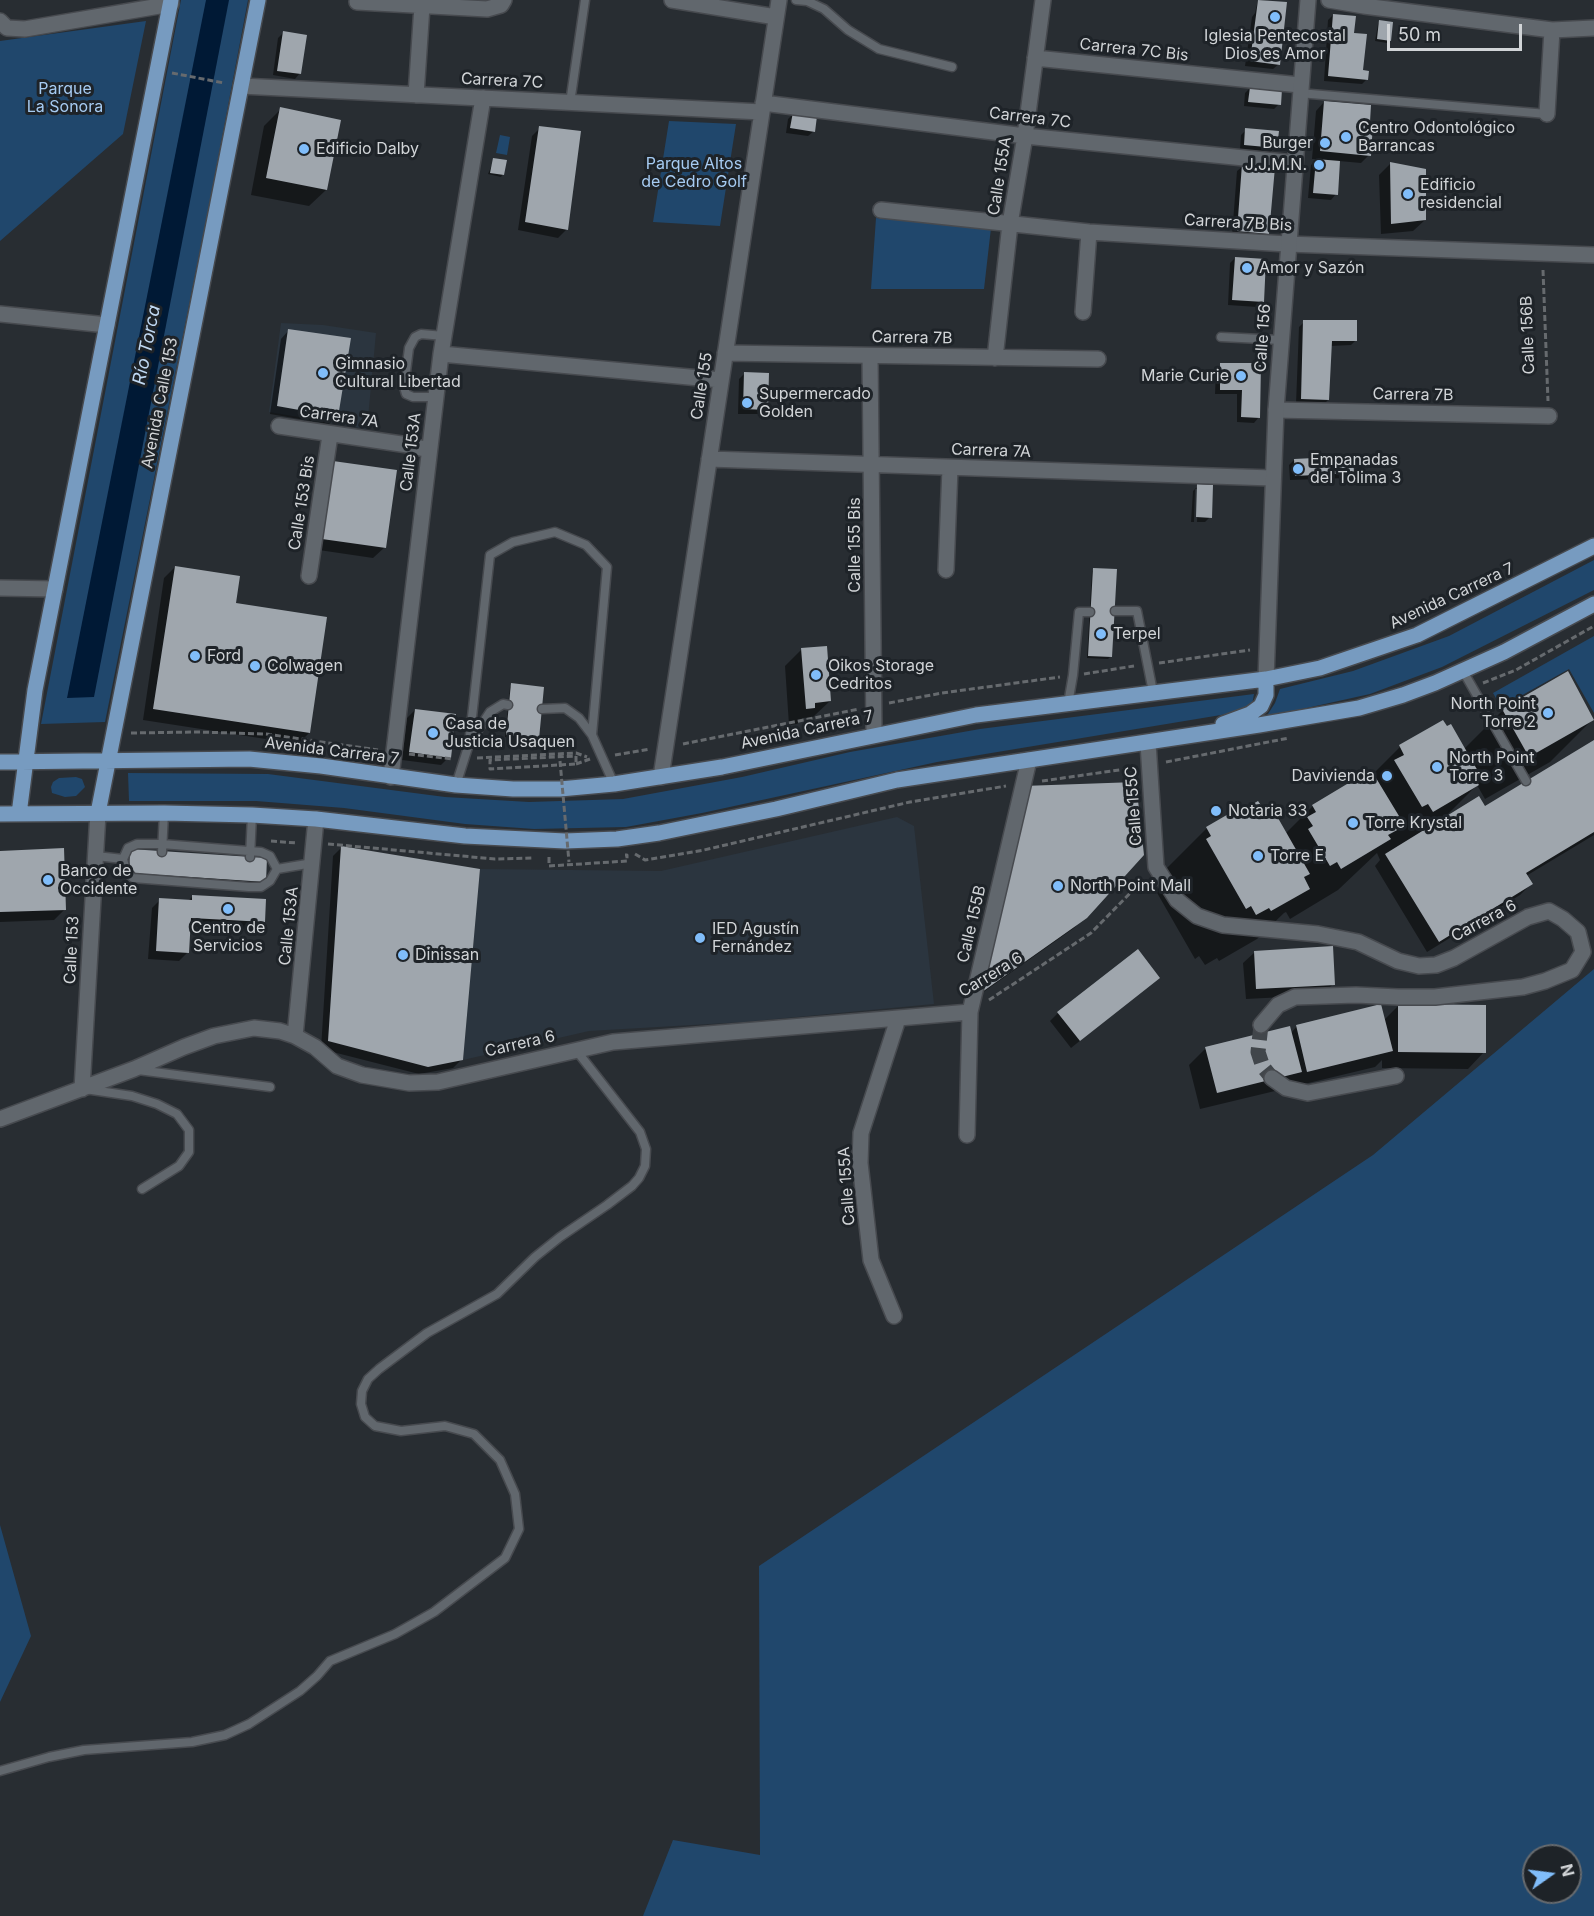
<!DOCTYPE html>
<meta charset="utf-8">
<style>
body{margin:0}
#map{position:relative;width:1594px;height:1916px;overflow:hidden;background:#282d32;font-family:Inter,sans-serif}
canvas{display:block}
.north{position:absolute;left:1522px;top:1844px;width:60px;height:60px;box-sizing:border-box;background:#1e2328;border:2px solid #666a6e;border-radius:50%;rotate:76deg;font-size:16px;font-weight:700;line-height:24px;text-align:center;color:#d1d4d7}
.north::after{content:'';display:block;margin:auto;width:21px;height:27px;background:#80bdfa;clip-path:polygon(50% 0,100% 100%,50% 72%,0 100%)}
.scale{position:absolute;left:1387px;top:24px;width:135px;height:27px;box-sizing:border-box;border:3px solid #d1d4d7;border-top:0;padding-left:8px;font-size:18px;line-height:21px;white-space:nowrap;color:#d1d4d7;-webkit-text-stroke:4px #1e2328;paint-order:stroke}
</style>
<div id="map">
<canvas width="1594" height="1916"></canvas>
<div class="north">N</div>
<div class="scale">50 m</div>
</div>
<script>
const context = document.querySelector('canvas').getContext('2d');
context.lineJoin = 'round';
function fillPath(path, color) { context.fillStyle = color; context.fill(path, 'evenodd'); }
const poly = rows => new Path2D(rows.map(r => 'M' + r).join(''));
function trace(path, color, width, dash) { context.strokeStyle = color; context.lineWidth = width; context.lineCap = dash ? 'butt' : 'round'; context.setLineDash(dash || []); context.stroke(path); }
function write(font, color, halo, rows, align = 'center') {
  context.font = font + ' Inter,sans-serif'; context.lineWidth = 6; context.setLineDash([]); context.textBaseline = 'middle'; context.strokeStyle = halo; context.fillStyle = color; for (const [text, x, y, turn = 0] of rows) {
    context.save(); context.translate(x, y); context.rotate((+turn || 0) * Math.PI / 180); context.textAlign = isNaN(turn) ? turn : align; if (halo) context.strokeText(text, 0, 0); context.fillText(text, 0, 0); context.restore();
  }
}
const built = poly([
 [281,323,323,325,376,333,367,429,269,412],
 [897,817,914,826,934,1004,744,1022,589,1031,463,1060,480,869,661,871]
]);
const green = poly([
 [181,0,248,0,210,201,105,722,41,724],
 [146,21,123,134,0,241,0,41],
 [669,121,736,124,720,226,653,222],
 [500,135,510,137,507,155,496,153],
 [876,218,991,228,984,289,871,289],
 [1594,560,1594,590,1442,667,1370,694,1266,717,1275,703,1280,689,1353,671,1449,636],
 [1594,636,1594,713,1569,669,1501,707,1493,693],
 [1254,694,1252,705,1239,712,937,762,702,813,626,827,534,829,465,824,344,808,256,801,129,801,128,773,268,774,445,797,529,802,623,799,742,777,850,752,980,729],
 [76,777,82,779,85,787,76,796,65,797,52,793,51,787,53,782,59,778],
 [1594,969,1594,1916,643,1916,673,1840,760,1855,759,1566,1373,1155],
 [1534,1856,1570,1856,1570,1892,1534,1892],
 [0,1525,31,1636,0,1702]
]);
const water = poly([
 [206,0,229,0,94,697,67,698]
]);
const shadow = poly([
 [1258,0,1286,3,1279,64,1273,69,1245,66,1252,17,1255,13],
 [1333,15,1353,35,1361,71,1367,79,1362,84,1324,81,1328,20],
 [1380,21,1390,41,1387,43,1375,41,1378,24],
 [283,33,300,73,295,79,273,75,278,38],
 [1250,88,1279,104,1274,109,1244,106,1245,93],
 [1324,102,1369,155,1361,163,1339,161,1336,194,1331,200,1308,198,1311,165,1317,159,1312,159,1316,111],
 [281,109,326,190,309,206,251,195,264,126],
 [793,114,814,131,808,136,786,133,788,119],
 [540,128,566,230,558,238,518,230,532,136],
 [1246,130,1276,147,1270,152,1240,149,1241,135],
 [494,160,503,174,501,177,488,174],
 [1390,164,1425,220,1413,231,1381,234,1379,175],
 [1243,166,1267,233,1262,238,1232,235,1237,171],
 [1235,258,1262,302,1257,307,1228,305,1230,263],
 [1304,322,1356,340,1351,345,1330,346,1328,400,1323,405,1296,404,1299,327],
 [289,330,337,416,329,424,270,414,281,339],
 [1221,365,1260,365,1259,417,1254,423,1237,422,1237,394,1215,394,1216,370],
 [744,374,767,409,761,414,738,414,739,379],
 [1294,460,1352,473,1347,478,1290,480,1289,465],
 [322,474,385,547,373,558,312,549],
 [1198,486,1210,517,1205,522,1197,522,1198,489,1195,489,1194,522,1191,522,1193,491],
 [175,567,234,605,325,618,309,733,298,744,143,720,164,578],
 [1094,569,1110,657,1108,659,1087,658,1092,571],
 [802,649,830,701,813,717,803,718,797,724,789,725,785,666],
 [1568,673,1593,719,1550,762,1485,799,1477,785,1444,818,1485,808,1594,741,1594,835,1526,876,1531,884,1520,895,1427,952,1375,866,1380,860,1377,853,1338,890,1290,919,1286,912,1284,913,1257,939,1219,961,1217,958,1205,965,1199,956,1195,959,1156,891,1160,887,1156,879,1207,828,1243,807,1285,834,1313,806,1365,782,1400,747,1464,749,1503,710],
 [512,685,537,738,535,740,505,737,510,687],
 [415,710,449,757,441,765,402,760,407,718],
 [1012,798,1085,917,1074,928,965,1005],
 [341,848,462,1059,453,1068,419,1074,321,1049,333,856],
 [0,852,65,909,54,920,0,922],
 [129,853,266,860,262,883,128,874],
 [193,896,263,921,255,929,189,926,187,953,179,961,148,959,152,908,160,900,188,901],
 [1255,952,1333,984,1322,995,1246,999,1243,963],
 [1158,978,1071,1048,1050,1021,1058,1013],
 [1399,1005,1484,1052,1468,1069,1382,1068,1382,1060,1375,1067,1200,1109,1189,1065,1206,1048,1291,1033,1297,1026,1384,1020]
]);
const building = poly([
 [1258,0,1287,2,1280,65,1250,61],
 [1333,14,1356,16,1354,33,1367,34,1363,70,1369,71,1368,80,1328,76],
 [1379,20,1393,22,1391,41,1377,39],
 [283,31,307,35,301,74,277,71],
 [1250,87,1282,89,1281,105,1248,102],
 [1324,101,1371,105,1370,122,1373,122,1371,156,1320,151],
 [280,107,341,120,327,190,266,178],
 [793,112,817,116,815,132,790,128],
 [539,126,581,131,568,230,525,222],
 [1245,128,1279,131,1277,148,1244,145],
 [493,158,507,160,504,175,490,173],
 [1316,159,1340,161,1338,195,1313,193],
 [1390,162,1426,169,1426,220,1391,224],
 [1242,164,1275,167,1269,234,1237,231],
 [1235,257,1266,259,1264,302,1232,300],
 [1303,320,1357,320,1357,341,1332,341,1329,400,1301,399],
 [288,329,351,338,338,417,277,406],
 [1220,363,1261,363,1260,418,1241,417,1242,390,1220,390],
 [744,372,769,373,768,410,743,409],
 [1353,456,1354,473,1295,476,1294,459],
 [333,461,397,470,386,548,322,539],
 [1197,484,1213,485,1212,518,1196,517],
 [175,566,240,576,236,603,327,617,310,733,153,709],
 [1093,568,1117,569,1112,657,1088,656],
 [827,646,831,701,815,703,815,708,806,709,801,648],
 [1568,671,1594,720,1529,757,1502,709],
 [511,683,544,687,539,739,506,735],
 [415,709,456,714,451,758,409,752],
 [1443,720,1447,726,1451,724,1479,773,1473,776,1479,785,1433,812,1428,804,1422,807,1394,760,1404,755,1399,745],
 [1594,740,1594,832,1526,873,1533,884,1439,942,1385,854,1479,796,1485,806],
 [1362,775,1367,783,1376,778,1399,816,1393,820,1399,829,1388,835,1391,839,1341,869,1337,862,1330,866,1308,829,1313,826,1307,817,1316,812,1312,805],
 [1136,782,1144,855,1087,918,975,997,1023,786],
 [1258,801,1263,808,1270,804,1310,874,1304,877,1310,889,1271,911,1269,908,1256,915,1251,906,1246,909,1206,839,1211,836,1206,827,1244,805,1246,808],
 [341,846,480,869,463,1060,428,1067,328,1041],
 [64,848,66,910,0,912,0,851],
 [130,849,267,858,266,882,129,873],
 [192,895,266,899,265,922,191,918,189,953,156,951,159,898,192,900],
 [1333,946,1335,985,1256,989,1254,951],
 [1138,949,1160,978,1080,1041,1057,1012],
 [1381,1004,1393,1051,1307,1072,1296,1025],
 [1398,1004,1486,1005,1486,1053,1398,1052],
 [1290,1026,1302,1072,1217,1093,1205,1047]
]);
const minorTunnel = poly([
 [1261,1025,1258,1052,1263,1067,1272,1078]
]);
const path = poly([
 [172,73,224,83],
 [1543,270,1548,401],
 [1159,663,1250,650],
 [1084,674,1134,666],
 [1483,683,1516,670,1594,626],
 [889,703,942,693,1060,677],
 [131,733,198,732,266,734,378,750],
 [683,744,859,709],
 [409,754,453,759],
 [615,755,650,749],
 [576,756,576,764,490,769,490,760,576,756],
 [477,758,576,753,587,757],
 [1166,762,1289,738],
 [576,764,590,759],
 [1042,781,1133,768],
 [271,841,297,843],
 [328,844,495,859,534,858],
 [635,854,645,860,704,850,910,802,1006,786],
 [549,857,549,866,627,861,627,855,625,855],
 [989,1000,1091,933,1144,879]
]);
const service = poly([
 [796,0,807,1,824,9,848,30,879,49,952,67],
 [1299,93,1547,114],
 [570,103,585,0],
 [1221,337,1281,340],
 [436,397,413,397,406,394,404,387,409,348,415,337,421,334,444,336],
 [1115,611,1137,611,1153,692],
 [1463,671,1526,781],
 [1068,704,1073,675,1079,612,1090,612],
 [542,709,565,708,579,718,592,735,614,784],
 [469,744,490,555,513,542,555,532,586,545,607,567,592,735],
 [456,785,469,744,490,712,503,704,508,705],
 [162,852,164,813],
 [96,856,123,859],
 [250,857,252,815],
 [277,869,270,856,261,852,162,844,137,844,128,848,123,859,126,871,133,878,249,887,261,887,270,881,277,869,313,863],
 [138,1070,270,1087],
 [85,1089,132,1096,157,1104,177,1114,189,1130,189,1152,179,1166,142,1189],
 [0,1771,49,1757,84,1750,192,1742,225,1735,249,1724,300,1691,317,1676,330,1661,395,1634,434,1612,505,1558,519,1529,515,1494,500,1460,474,1434,445,1426,401,1431,375,1426,365,1417,361,1404,362,1391,368,1379,379,1369,427,1333,497,1294,535,1257,560,1237,607,1205,632,1186,639,1178,645,1166,646,1149,640,1132,576,1050]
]);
const minor = poly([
 [672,0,776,17],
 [1329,0,1364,6,1552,30,1594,28],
 [357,2,487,9,501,5,504,0],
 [0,21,7,28,25,29,171,4],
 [1035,58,1300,85],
 [241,86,762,112],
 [416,95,422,6],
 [763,103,1025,136,1294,163],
 [1547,114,1552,30],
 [881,210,1089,232,1287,244,1594,255],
 [1083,312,1089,232],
 [0,314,107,325],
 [725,353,1098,359],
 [441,354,721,380],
 [870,356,874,734],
 [995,358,1010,224,1025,136,1043,0],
 [1276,410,1549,416],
 [279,426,408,445,429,450],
 [709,459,1272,478],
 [946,570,950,468],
 [309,576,330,435],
 [0,588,55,589],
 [1148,743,1156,867,1177,900,1197,916,1223,925,1318,934,1358,942,1398,961,1419,966,1436,965,1454,958,1528,917,1549,911,1563,919,1578,932,1583,952,1572,970,1545,981,1523,987,1435,997,1398,997,1356,995,1295,997,1278,1005,1261,1025],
 [391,777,441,354,483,98],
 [661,777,779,0],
 [295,1036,316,819],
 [1272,1078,1286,1088,1308,1093,1396,1076],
 [82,1089,98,813],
 [0,1119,134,1069,184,1047,214,1036,254,1028,280,1031,295,1036,315,1047,337,1066,362,1075,409,1083,438,1082,613,1042,970,1012],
 [967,1135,970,1012,1029,760],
 [894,1316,871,1260,860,1163,861,1133,898,1019]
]);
const tertiary = poly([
 [1266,679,1276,410,1308,0]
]);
const primary = poly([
 [1223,724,1250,714,1261,706,1266,695,1266,679],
 [0,762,249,759,321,766,456,785,513,789,560,789,614,784,722,767,976,715,1266,679,1320,668,1417,635,1594,546],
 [98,813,258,0],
 [0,814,164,813,252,815,316,819,465,836,565,841,617,839,659,833,776,809,897,780,1259,725,1359,708,1403,695,1435,683,1504,652,1594,604],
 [19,814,35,690,171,0]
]);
const pathBridge = poly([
 [560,761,569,862]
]);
const markers = [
 [1275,17,6,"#80bdfa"],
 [1346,137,6,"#80bdfa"],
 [1325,143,6,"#80bdfa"],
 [304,149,6,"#80bdfa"],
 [1319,165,6,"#80bdfa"],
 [1408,194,6,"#80bdfa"],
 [1247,268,6,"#80bdfa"],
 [323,373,6,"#80bdfa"],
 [1241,376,6,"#80bdfa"],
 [747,403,6,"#80bdfa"],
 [1298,469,6,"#80bdfa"],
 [1101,634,6,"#80bdfa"],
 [195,656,6,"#80bdfa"],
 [255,666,6,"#80bdfa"],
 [816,675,6,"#80bdfa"],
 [1548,713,6,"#80bdfa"],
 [433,733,6,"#80bdfa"],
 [1437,767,6,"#80bdfa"],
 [1387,776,6,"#80bdfa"],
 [1216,811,6,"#80bdfa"],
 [1353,823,6,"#80bdfa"],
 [1258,856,6,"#80bdfa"],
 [48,880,6,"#80bdfa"],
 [1058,886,6,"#80bdfa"],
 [228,909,6,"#80bdfa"],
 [700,938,6,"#80bdfa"],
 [403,955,6,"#80bdfa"]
];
const poiNames = [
 ["Iglesia Pentecostal",1275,36,"center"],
 ["Dios es Amor",1275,54,"center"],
 ["Centro Odontológico",1358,128],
 ["Barrancas",1358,146],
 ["Burger",1313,143,"right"],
 ["Edificio Dalby",316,149],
 ["J.J.M.N.",1307,165,"right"],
 ["Edificio",1420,185],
 ["residencial",1420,203],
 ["Amor y Sazón",1259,268],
 ["Gimnasio",335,364],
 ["Cultural Libertad",335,382],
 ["Marie Curie",1229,376,"right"],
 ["Supermercado",759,394],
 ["Golden",759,412],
 ["Empanadas",1310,460],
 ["del Tolima 3",1310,478],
 ["Terpel",1113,634],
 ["Ford",207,656],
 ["Colwagen",267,666],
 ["Oikos Storage",828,666],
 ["Cedritos",828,684],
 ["North Point",1536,704,"right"],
 ["Torre 2",1536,722,"right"],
 ["Casa de",445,724],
 ["Justicia Usaquen",445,742],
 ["North Point",1449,758],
 ["Torre 3",1449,776],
 ["Davivienda",1375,776,"right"],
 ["Notaria 33",1228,811],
 ["Torre Krystal",1365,823],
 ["Torre E",1270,856],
 ["Banco de",60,871],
 ["Occidente",60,889],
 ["North Point Mall",1070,886],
 ["Centro de",228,928,"center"],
 ["Servicios",228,946,"center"],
 ["IED Agustín",712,929],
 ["Fernández",712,947],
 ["Dinissan",415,955]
];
const streetNames = [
 ["Carrera 7C Bis",1134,50,6],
 ["Carrera 7C",502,81,3],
 ["Carrera 7C",1030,118,7],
 ["Calle 155A",1000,176,-81],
 ["Carrera 7B Bis",1238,223,3],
 ["Calle 156B",1528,335,-92],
 ["Carrera 7B",912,338,1],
 ["Calle 156",1263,338,-86],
 ["Calle 155",702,386,-81],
 ["Carrera 7B",1413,395,1],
 ["Avenida Calle 153",160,403,-79],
 ["Carrera 7A",339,417,8],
 ["Carrera 7A",991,451,2],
 ["Calle 153A",411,452,-83],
 ["Calle 153 Bis",302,503,-81],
 ["Calle 155 Bis",855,545,-90],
 ["Avenida Carrera 7",1452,596,-25],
 ["Avenida Carrera 7",807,730,-12],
 ["Avenida Carrera 7",332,751,7],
 ["Calle 155C",1134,806,-94],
 ["Carrera 6",1484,921,-28],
 ["Calle 155B",972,924,-77],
 ["Calle 153A",289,926,-84],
 ["Calle 153",72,950,-87],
 ["Carrera 6",991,975,-31],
 ["Carrera 6",520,1044,-13],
 ["Calle 155A",847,1186,-94]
];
const parkNames = [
 ["Parque",65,89],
 ["La Sonora",65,107],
 ["Parque Altos",694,164],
 ["de Cedro Golf",694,182]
];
const waterNames = [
 ["Río Torca",147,345,-79]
];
fillPath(built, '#2b353f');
fillPath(green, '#20476c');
fillPath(water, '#001935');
fillPath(shadow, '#0007');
fillPath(building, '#9fa6ad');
trace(minorTunnel, '#41464b', 15, [15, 8]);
trace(service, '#474a4f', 11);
trace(minor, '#474a4f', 18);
trace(tertiary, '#474a4f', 18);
trace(primary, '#474a4f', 18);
trace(path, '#666a6e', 3, [6, 3]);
trace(service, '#61676d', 8);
trace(minor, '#61676d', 15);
trace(tertiary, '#61676d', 15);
trace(primary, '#779bc0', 15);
trace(pathBridge, '#666a6e', 3, [6, 3]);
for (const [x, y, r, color] of markers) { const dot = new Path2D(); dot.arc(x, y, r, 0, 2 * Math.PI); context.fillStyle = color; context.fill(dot); trace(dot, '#1e2328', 2); }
write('16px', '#d1d4d7', '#1e2328', poiNames, 'left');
write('16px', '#d1d4d7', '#1e2328', streetNames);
write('16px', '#a6cbf2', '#1e2328', parkNames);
write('italic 18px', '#c0d9f3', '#1e2328', waterNames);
</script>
